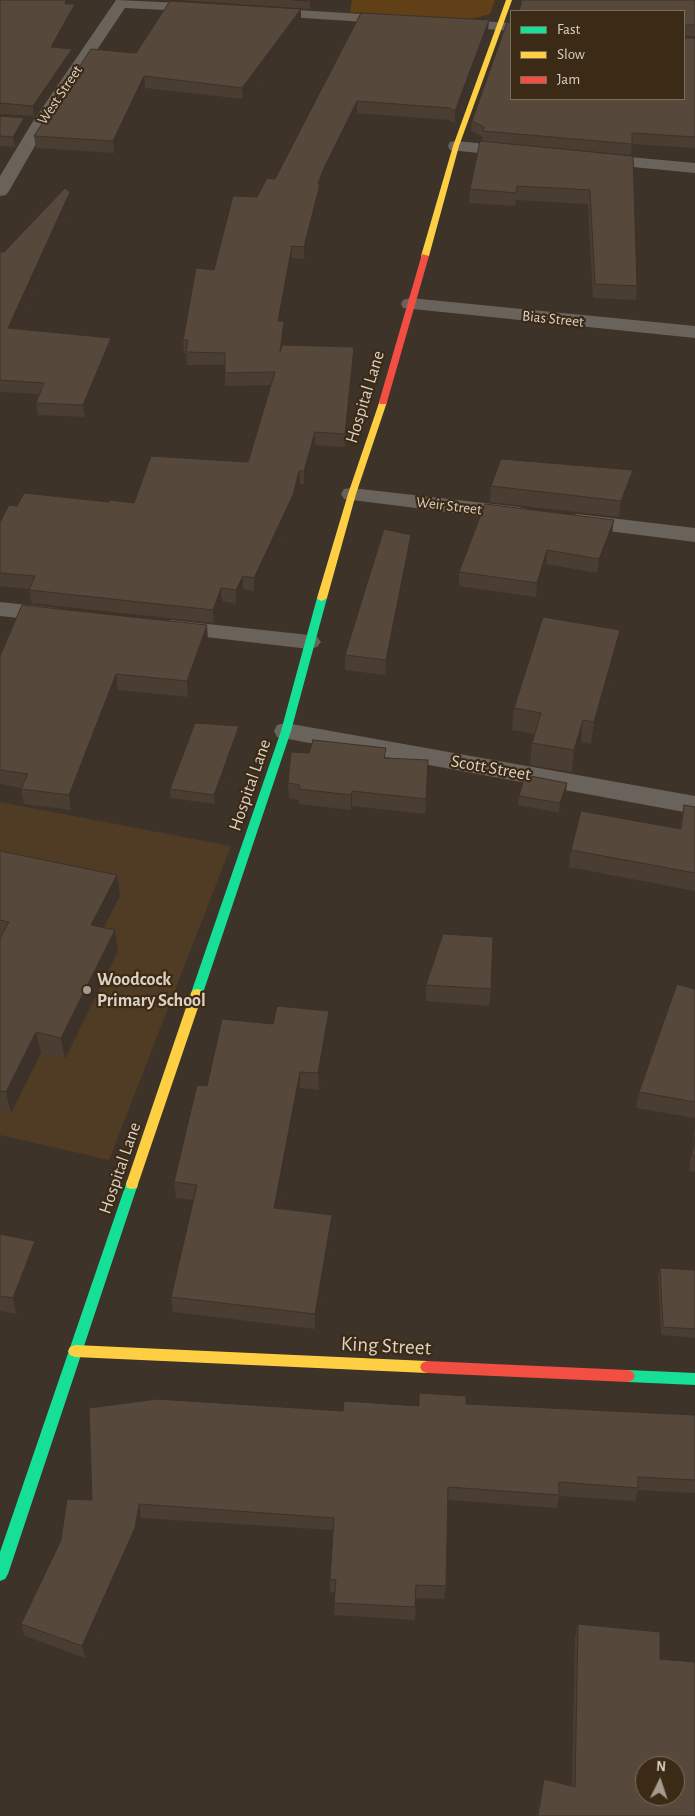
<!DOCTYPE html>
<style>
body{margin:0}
#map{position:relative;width:695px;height:1816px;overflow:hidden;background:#3e3328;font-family:"Alegreya Sans",sans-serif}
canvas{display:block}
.legend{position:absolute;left:510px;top:10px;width:175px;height:90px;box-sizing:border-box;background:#3b2a16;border:1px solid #7b6d5c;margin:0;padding:6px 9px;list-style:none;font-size:15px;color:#dcd1c5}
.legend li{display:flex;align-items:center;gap:10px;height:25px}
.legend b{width:25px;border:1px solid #7b6d5c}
.north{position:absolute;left:635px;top:1756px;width:50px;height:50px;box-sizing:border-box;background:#3b2a16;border:1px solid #7b6d5c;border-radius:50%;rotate:4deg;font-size:14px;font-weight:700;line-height:20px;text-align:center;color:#dcd1c5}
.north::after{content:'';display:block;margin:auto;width:18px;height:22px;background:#a59a8e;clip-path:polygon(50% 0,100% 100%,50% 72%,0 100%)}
</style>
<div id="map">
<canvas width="695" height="1816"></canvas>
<ul class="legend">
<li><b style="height:6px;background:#16e098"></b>Fast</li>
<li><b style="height:6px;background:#ffcf43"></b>Slow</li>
<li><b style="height:6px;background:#f24e42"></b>Jam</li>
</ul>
<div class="north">N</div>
</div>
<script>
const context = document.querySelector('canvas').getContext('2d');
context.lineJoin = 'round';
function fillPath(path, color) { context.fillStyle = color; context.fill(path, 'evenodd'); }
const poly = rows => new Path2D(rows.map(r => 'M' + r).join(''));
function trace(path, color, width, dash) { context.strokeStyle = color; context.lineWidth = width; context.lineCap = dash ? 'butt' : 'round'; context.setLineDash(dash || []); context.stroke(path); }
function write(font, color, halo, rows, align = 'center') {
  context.font = font + ' "Alegreya Sans",sans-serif'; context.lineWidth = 4.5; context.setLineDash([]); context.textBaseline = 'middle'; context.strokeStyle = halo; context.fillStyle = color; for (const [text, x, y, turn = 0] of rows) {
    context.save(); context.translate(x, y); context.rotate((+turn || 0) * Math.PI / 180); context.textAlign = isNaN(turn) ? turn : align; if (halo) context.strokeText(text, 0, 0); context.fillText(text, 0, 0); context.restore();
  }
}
const built = poly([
 [0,802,231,846,109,1160,0,1135]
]);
const green = poly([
 [352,0,495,0,490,14,468,20,350,12]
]);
const street = poly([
 [116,0,205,4,210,5,212,8,210,11,205,12,125,8,48,123,9,191,6,195,0,196,0,176,32,123,116,0],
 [263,8,395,16,400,17,402,20,400,23,395,24,258,15,256,12,258,9,263,8],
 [450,19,511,23,511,31,445,26,443,23,445,20,450,19],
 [456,141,517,147,523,148,525,152,523,156,517,157,450,150,448,146,450,142,456,141],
 [597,154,695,163,695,173,591,163,589,159,591,155,597,154],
 [410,298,695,326,695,338,403,308,401,304,403,300,410,298],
 [352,488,519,507,527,509,530,514,527,519,519,521,344,499,341,494,344,489,352,488],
 [577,514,695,528,695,542,569,526,566,521,569,516,577,514],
 [0,602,56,608,64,610,68,615,64,620,56,622,0,616,0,602],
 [171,620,309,635,317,637,321,642,317,647,309,649,163,632,159,627,163,622,171,620],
 [286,723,695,796,695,814,277,737,274,731,277,725,286,723]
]);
const fast = poly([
 [322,595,327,598,291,731,203,993,201,996,197,997,193,996,191,993,281,731,317,598,322,595],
 [132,1179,137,1180,138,1184,8,1574,5,1579,0,1581,0,1552,126,1184,127,1180,132,1179],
 [628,1370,695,1373,695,1385,628,1382,623,1380,621,1376,623,1372,628,1370]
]);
const slow = poly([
 [506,0,512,0,459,146,429,256,422,258,421,256,453,146,506,0],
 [380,400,386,400,387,402,356,494,327,598,322,601,319,600,317,598,348,494,380,400],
 [197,989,201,990,203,993,138,1184,137,1188,132,1189,127,1188,126,1184,191,993,193,990,197,989],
 [75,1345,427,1361,432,1363,434,1367,432,1371,427,1373,75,1357,70,1355,68,1351,70,1347,75,1345]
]);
const jam = poly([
 [422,254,429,256,387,402,386,404,380,404,379,402,422,254],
 [427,1361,628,1370,633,1372,635,1376,633,1380,628,1382,427,1373,422,1371,420,1367,422,1363,427,1361]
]);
const wall = poly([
 [0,0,72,0,70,4,75,4,77,14,57,48,72,49,73,59,34,116,0,114],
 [179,0,317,0,310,9],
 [695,0,695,36,684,36,684,38,695,38,695,148,632,144,631,155,482,142,483,137,471,131,472,121,511,99,684,11],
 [301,9,301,20,243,99,145,88,114,153,36,148,34,136,136,53],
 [361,13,488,32,455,123,449,120,357,113,324,183,320,192,320,196,304,259,292,258,280,321,284,321,284,334,283,345,354,360,345,447,315,445,304,484,300,484,294,509,254,591,243,589,236,604,222,601,214,623,31,603,30,589,0,586,0,522,17,506,109,502,134,503,248,462,271,385,225,386,225,365,187,365,186,353,184,353,183,340,214,270,257,197,275,179],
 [0,116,26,129,15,147,0,146],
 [633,156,637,286,636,300,593,298,588,204,516,200,515,206,469,203,470,189],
 [70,192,71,202,15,329,112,349,85,417,38,415,36,403,40,394,0,392,0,252,4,252],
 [633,470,631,487,619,517,490,502,491,486],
 [612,534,597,573,546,564,536,597,459,586,459,572],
 [411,551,385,675,345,670,345,655],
 [208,640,188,697,118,690,71,810,24,804,21,788,0,784,0,656],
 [617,651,591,744,581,742,572,772,530,765,532,743,535,734,512,730,514,708],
 [239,726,239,735,215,804,171,798,170,789],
 [428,760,425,814,352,806,351,810,299,804,299,800,289,798,288,783],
 [566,792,559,813,518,805,519,796],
 [684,805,695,807,695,891,569,867,571,850,680,829],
 [0,851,120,896,104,928,118,951,65,1059,41,1053,11,1113,0,1110],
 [426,985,491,989,489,1006,426,1001],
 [695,989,695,1118,636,1108,639,1092],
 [329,1011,330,1028,319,1090,300,1088,278,1208,332,1215,332,1231,315,1329,173,1312,171,1297,194,1200,176,1198,174,1182,207,1086,273,1024],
 [695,1126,695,1172,689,1171],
 [0,1234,39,1256,16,1314,0,1311],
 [660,1268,695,1270,695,1338,661,1335,658,1276],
 [466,1404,695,1415,695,1493,638,1490,635,1501,559,1496,557,1508,448,1500,446,1586,444,1599,416,1598,415,1620,334,1615,335,1592,330,1592,330,1579,333,1530,141,1518,138,1541,85,1658,25,1636,21,1624,92,1500,343,1411,419,1406],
 [578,1624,660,1659,695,1816,537,1816,541,1791,544,1779,572,1786,575,1637]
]);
const shadedWall = poly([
 [66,0,72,0,66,14,65,4],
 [311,0,317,0,310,9,310,1],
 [75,4,77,14,52,58,51,47],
 [301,9,301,20,243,99,242,88],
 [489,20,488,32,455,123,455,111],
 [72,49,73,59,34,116,33,106],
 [144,76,145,88,114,153,113,141],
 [357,101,357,113,324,183,320,192,320,196,304,259,304,247,318,184,323,170],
 [24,118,26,129,15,147,13,137],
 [70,192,71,202,10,340,8,328],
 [292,246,292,258,278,334,278,321],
 [284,321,284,334,281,365,280,352],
 [111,338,112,349,85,417,83,405],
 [354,347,354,360,345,447,345,434],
 [315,432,315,445,304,484,304,471],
 [633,470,631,487,619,517,621,501],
 [299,471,300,484,294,509,254,591,254,578],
 [614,520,612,534,597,573,599,559],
 [411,535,411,551,385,675,386,660],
 [547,550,546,564,536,597,537,583],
 [243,576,243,589,236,604,236,590],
 [221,588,222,601,214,623,213,610],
 [207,625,208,640,188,697,187,681],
 [620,630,617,651,591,744,594,722],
 [116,674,118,690,71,810,69,795],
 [583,720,581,742,572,772,574,750],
 [239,726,239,735,215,804,214,795],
 [567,783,566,792,559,813,560,803],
 [352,791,352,806,351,810,351,795],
 [117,875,120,896,94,946,91,925],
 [115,930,118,951,65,1059,61,1038],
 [329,1011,330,1028,319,1090,318,1073],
 [36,1032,41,1053,11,1113,6,1092],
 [300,1072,300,1088,275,1224,274,1208],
 [332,1215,332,1231,315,1329,315,1314],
 [35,1241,39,1256,16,1314,13,1298],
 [139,1504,141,1518,138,1541,85,1658,82,1646]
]);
const building = poly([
 [0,0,66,0,65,4,75,4,51,47,72,49,33,106,0,103,0,0],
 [294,0,311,0,310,1,294,0],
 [522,0,695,0,695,25,684,25,684,38,695,38,695,137,632,133,632,144,483,131,484,127,472,121,507,22,511,23,511,99,684,99,684,11,519,11,522,0],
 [170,1,301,9,242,88,144,76,113,141,34,136,91,49,136,53,170,1],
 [361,13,489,20,455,111,449,108,357,101,323,170,318,184,320,184,304,247,292,246,278,321,284,321,280,352,282,345,354,347,345,434,315,432,304,471,299,471,293,495,254,578,243,576,236,590,221,588,213,610,29,590,35,576,0,573,0,522,9,505,17,506,24,493,109,502,110,500,134,503,151,456,248,462,275,372,225,373,225,353,186,352,188,340,183,340,196,268,214,270,233,196,257,197,267,178,275,179,361,13],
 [0,116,24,118,13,137,0,136,0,116],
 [480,141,633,156,637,286,595,284,590,190,517,186,516,193,470,189,480,141],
 [65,188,70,192,8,328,111,338,83,405,36,403,44,383,0,380,0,252,4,252,65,188],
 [501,459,633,470,621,501,491,486,501,459],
 [485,504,614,520,599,559,547,550,537,583,459,572,485,504],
 [384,529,411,535,386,660,345,655,384,529],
 [22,605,207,625,187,681,116,674,69,795,21,789,28,774,0,770,0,656,22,605],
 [543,617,620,630,594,722,583,720,574,750,532,743,541,713,514,708,543,617],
 [195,723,239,726,214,795,170,789,195,723],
 [313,740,386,748,384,758,428,760,426,799,352,791,351,795,299,789,300,785,288,783,291,752,309,753,313,740],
 [525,775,567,783,560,803,519,796,525,775],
 [684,805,695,807,695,873,571,850,581,811,681,829,684,805],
 [0,851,117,875,91,925,115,930,61,1038,36,1032,6,1092,0,1091,0,938,9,922,0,920,0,851],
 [443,934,493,937,491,989,426,985,443,934],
 [677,984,695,989,695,1102,639,1092,677,984],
 [277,1006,329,1011,318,1073,300,1072,274,1208,332,1215,315,1314,171,1297,197,1185,174,1182,197,1085,207,1086,222,1019,273,1024,277,1006],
 [695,1137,695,1156,692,1155,695,1137],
 [0,1234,35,1241,13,1298,0,1296,0,1234],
 [660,1268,695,1270,695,1329,663,1327,660,1268],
 [419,1393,466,1396,466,1404,695,1415,695,1480,638,1477,638,1488,559,1482,559,1495,448,1487,446,1586,416,1585,415,1607,334,1603,336,1580,330,1579,334,1518,139,1504,135,1528,82,1646,21,1624,61,1540,67,1499,92,1500,89,1408,157,1399,343,1411,344,1401,419,1406,419,1393],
 [578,1624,660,1632,660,1659,695,1662,695,1816,538,1816,544,1779,575,1787,578,1624],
 [645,1766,675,1766,675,1796,645,1796,645,1766]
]);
const markers = [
 [87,990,5,"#a59a8e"]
];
const farStreetnames = [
 ["West Street",60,95,-56],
 ["Bias Street",553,319,6],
 ["Weir Street",449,506,7]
];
const streetNames = [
 ["Hospital Lane",365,397,-73],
 ["Scott Street",491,768,10],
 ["Hospital Lane",250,785,-71],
 ["Hospital Lane",120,1168,-71]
];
const poiNames = [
 ["Woodcock",97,980],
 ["Primary School",97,1001]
];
const nearStreetnames = [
 ["King Street",386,1346,3]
];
fillPath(built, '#503b24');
fillPath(green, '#614017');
fillPath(street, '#6a635b');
fillPath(fast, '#16e098');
fillPath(slow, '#ffcf43');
fillPath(jam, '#f24e42');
fillPath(wall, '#4a3e32');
fillPath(shadedWall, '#3c3229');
fillPath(building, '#56483a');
trace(building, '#3c3229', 1);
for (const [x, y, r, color] of markers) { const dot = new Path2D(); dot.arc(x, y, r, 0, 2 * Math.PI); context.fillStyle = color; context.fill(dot); trace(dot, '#3b2a16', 2); }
write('15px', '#dcd1c5', '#3b2a16', farStreetnames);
write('18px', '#dcd1c5', '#3b2a16', streetNames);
write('bold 18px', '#dcd1c5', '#3b2a16', poiNames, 'left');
write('21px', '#dcd1c5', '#3b2a16', nearStreetnames);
</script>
